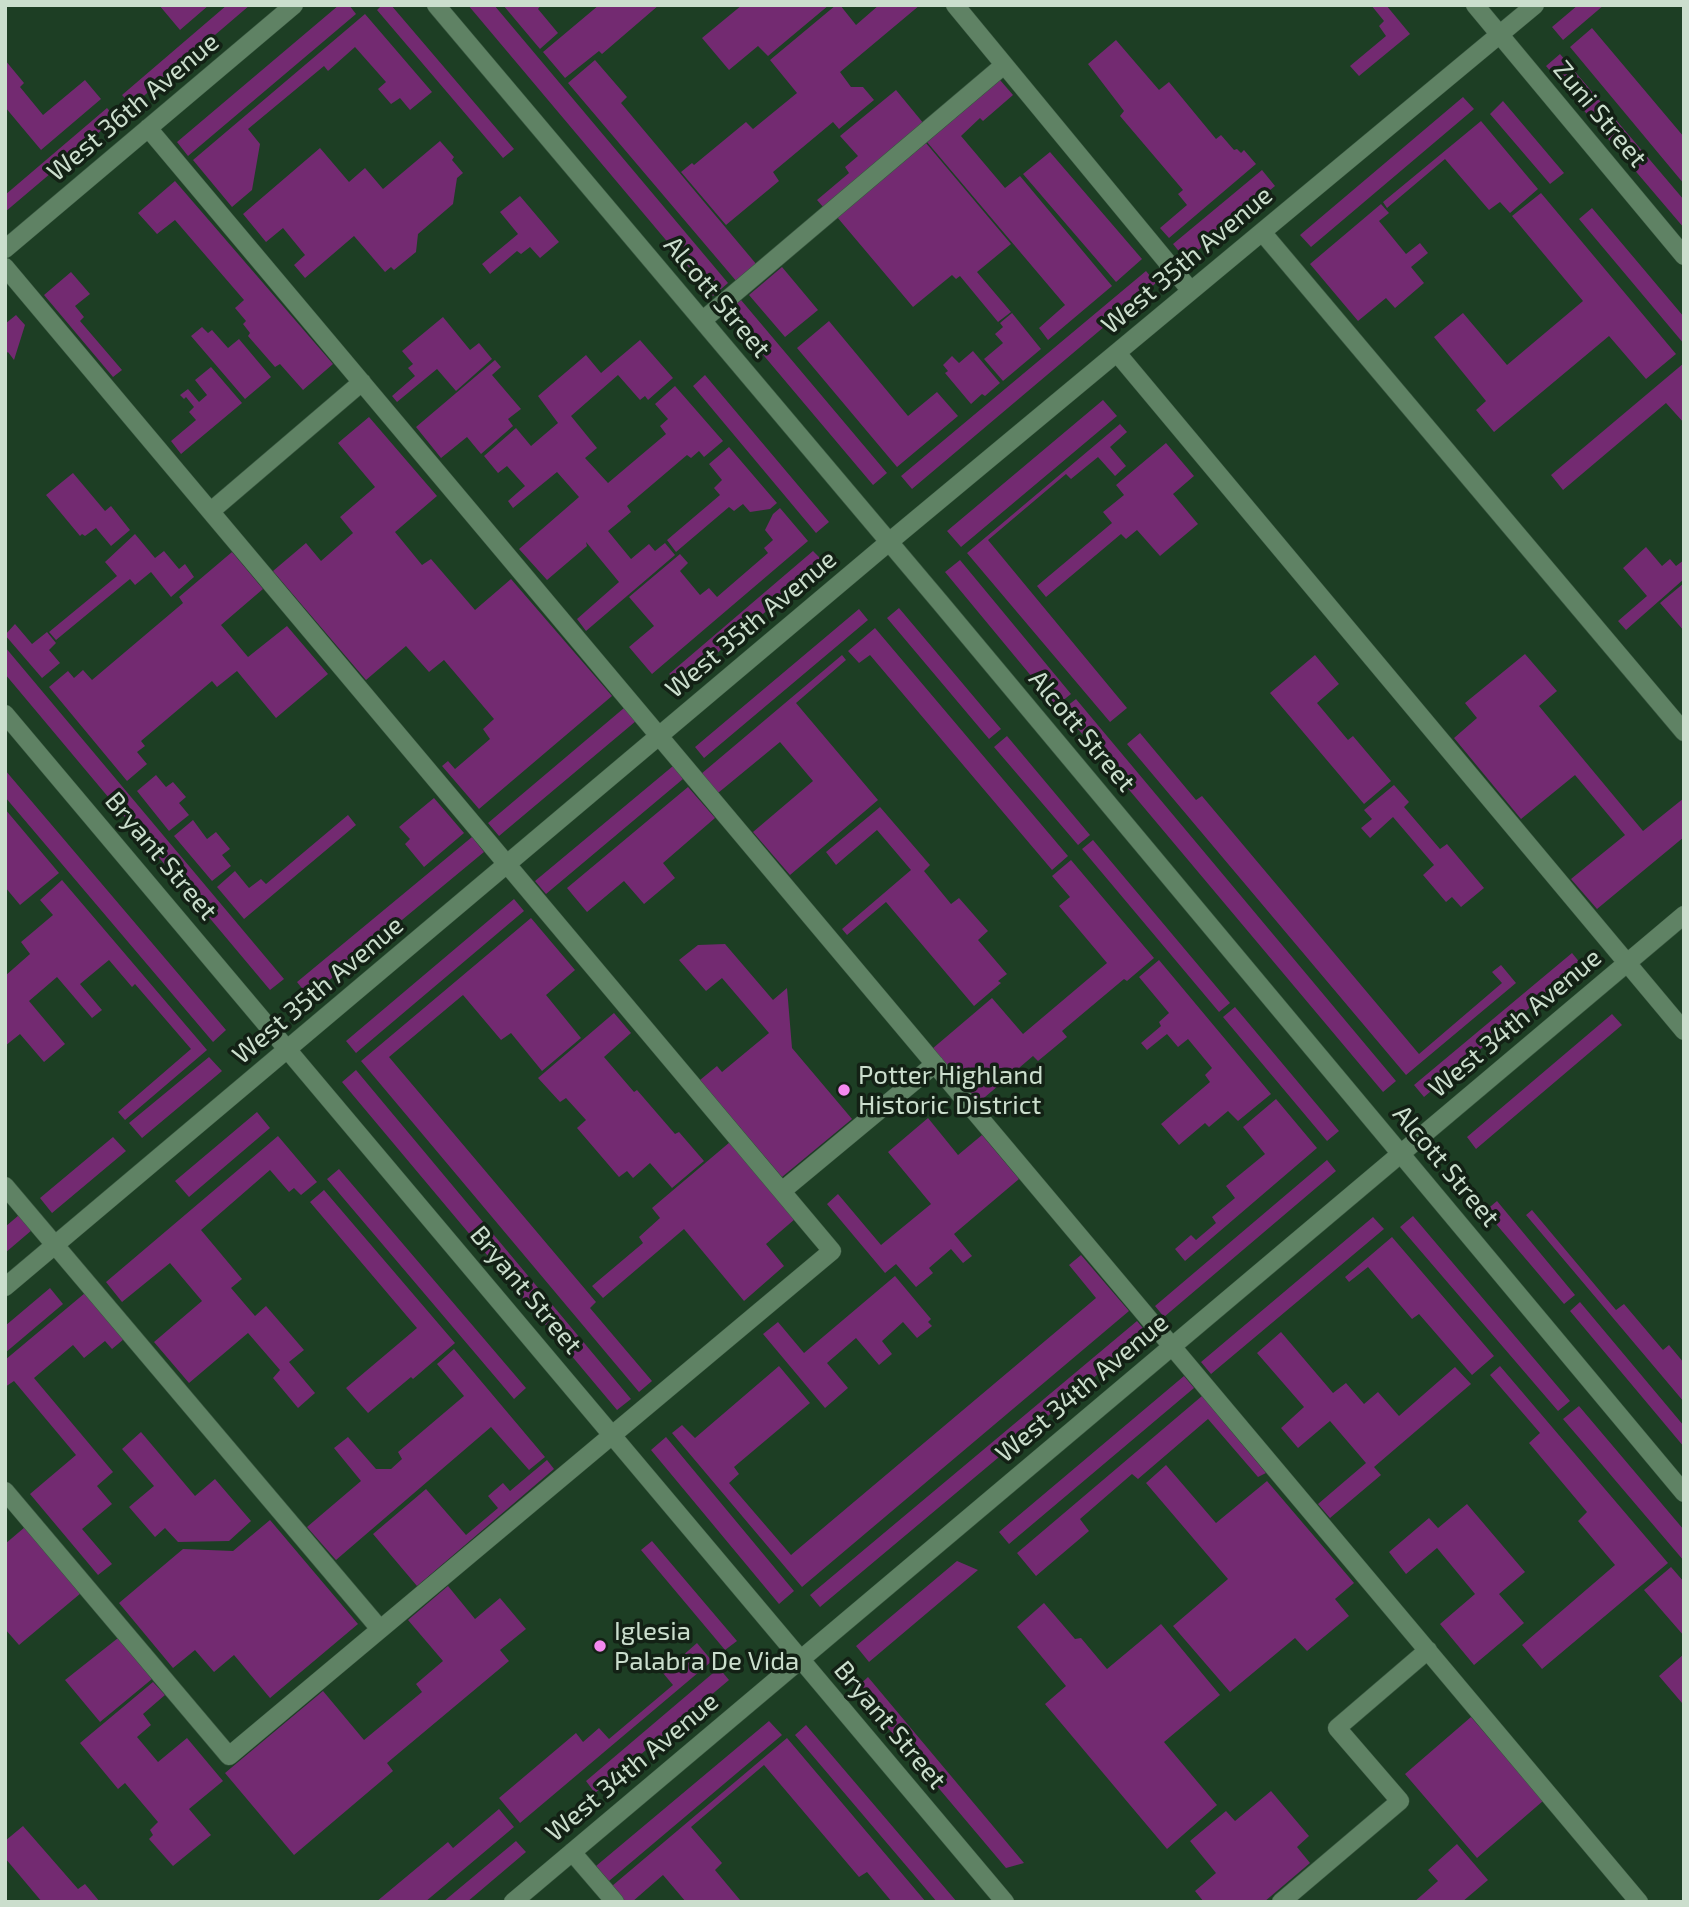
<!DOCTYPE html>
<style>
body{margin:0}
#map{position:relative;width:1689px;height:1907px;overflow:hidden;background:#1d3e24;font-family:"Exo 2",sans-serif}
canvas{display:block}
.frame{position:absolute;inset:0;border:7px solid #cbdecd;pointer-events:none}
</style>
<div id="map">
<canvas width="1689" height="1907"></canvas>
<div class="frame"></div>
</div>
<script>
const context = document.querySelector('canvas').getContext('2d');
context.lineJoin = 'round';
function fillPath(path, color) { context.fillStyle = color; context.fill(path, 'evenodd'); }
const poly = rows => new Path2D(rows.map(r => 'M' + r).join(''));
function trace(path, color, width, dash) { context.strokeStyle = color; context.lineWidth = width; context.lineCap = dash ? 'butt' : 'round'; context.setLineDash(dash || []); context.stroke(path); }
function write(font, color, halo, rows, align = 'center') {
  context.font = font + ' "Exo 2",sans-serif'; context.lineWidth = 7; context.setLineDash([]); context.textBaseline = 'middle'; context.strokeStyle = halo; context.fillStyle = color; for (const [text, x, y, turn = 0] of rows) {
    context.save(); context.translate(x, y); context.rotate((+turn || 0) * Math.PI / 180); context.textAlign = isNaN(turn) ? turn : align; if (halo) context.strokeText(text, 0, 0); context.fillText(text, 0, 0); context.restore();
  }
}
const green = poly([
 [159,5,209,5,180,30],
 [227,5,250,5,132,106,122,95],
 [339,5,349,5,356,14,188,156,177,142],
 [382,5,391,5,514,149,503,158,377,10],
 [468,5,494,5,728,283,713,296],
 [503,5,541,5,538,9,558,33,540,49],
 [599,5,659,5,602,54,599,51,565,78,543,52],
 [742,5,829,5,768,56,758,46,729,70,702,38],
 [836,5,840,5,856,25,879,5,920,5,840,72,851,87,863,87,874,100,839,129,833,122,773,172,779,181,726,225,681,172,692,163,694,165,746,122,753,129,797,93,770,60],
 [1371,5,1386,5,1410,34,1359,76,1350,66,1386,36,1379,26,1384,21],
 [1578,5,1604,5,1563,40,1552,27],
 [365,14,432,92,410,110,400,98,391,104,378,89,386,82,355,47,328,71,324,66,248,129,260,144,252,190,232,207,193,160],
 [1592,28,1684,137,1684,184,1570,47],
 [1116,40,1159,90,1169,82,1216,139,1221,135,1234,150,1237,149,1241,153,1244,150,1256,164,1169,238,1160,228,1187,205,1178,194,1183,190,1120,116,1124,111,1088,64],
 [1560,54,1684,200,1684,228,1546,66],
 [5,60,24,83,20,87,43,115,85,80,101,99,41,150,5,107],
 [595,60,627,97,621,103,757,265,737,282,568,83],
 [1000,80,1013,95,983,121,980,118,961,136,1005,188,1020,176,1112,286,1048,340,1039,328,1065,305,927,142],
 [896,90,924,124,824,208,817,200,849,173,845,167,858,156,840,136],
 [1463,97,1474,109,1311,247,1300,235],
 [1503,101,1564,173,1550,184,1490,114],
 [107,108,116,118,5,212,5,195],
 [1481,121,1538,189,1510,213,1500,202,1489,210,1445,159,1387,208,1383,202],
 [440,141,454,157,452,160,463,173,457,178,453,204,418,234,416,252,394,270,391,267,385,272,354,236,305,278,294,265,305,255,283,228,266,242,243,214,320,148,349,182,365,168,383,189],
 [926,143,1011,244,977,272,1011,312,998,322,960,276,956,279,952,275,913,307,837,217],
 [1050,152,1142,259,1116,282,1023,174],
 [1262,170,1275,186,1186,260,1173,244],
 [175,181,333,364,303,390,280,364,275,367,248,336,250,333,243,324,246,321,235,308,244,300,175,220,157,234,138,213],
 [1541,193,1676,354,1646,379,1609,336,1494,432,1476,410,1486,401,1434,337,1463,313,1507,365,1583,301,1512,216],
 [520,196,559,242,540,258,530,247,521,254,517,251,490,274,482,264,518,234,500,212],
 [1381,204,1389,213,1379,221,1406,254,1420,243,1428,253,1411,267,1424,283,1395,308,1386,298,1358,321,1310,264],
 [1592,208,1684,317,1684,344,1579,219],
 [782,267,818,310,785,337,749,295],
 [1146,271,1156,283,912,489,901,476],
 [71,272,90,294,75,306,84,317,80,321,122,370,113,377,44,295],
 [741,300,887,473,873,485,727,312],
 [1012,313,1041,349,1003,381,984,359,1003,343,995,334,1003,327,1000,323],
 [16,315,25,325,14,360,8,352,5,354,5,324],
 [443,317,470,350,479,343,492,359,456,391,437,369,397,402,392,396,415,376,408,368,413,364,402,351],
 [829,321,908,416,937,392,958,416,897,467,797,348],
 [202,327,208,333,212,330,228,348,239,339,271,377,245,399,191,336],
 [640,340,673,378,648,400,645,396,640,400,618,375,571,416,597,448,585,458,608,483,666,434,660,426,668,419,655,404,675,386,723,441,704,457,699,451,691,458,687,455,627,506,631,512,608,531,631,559,649,544,655,551,665,543,675,555,586,631,577,619,619,582,586,542,587,546,547,580,519,549,579,497,557,472,513,508,508,501,525,486,507,466,498,473,484,456,516,428,531,446,558,423,538,396,586,355,601,373],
 [973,351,1000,383,985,396,982,394,971,404,945,373,948,371,943,365,952,356,959,363],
 [495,360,501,367,492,375,521,409,508,419,513,426,481,454,467,437,441,458,416,427],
 [1684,363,1684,423,1666,403,1563,490,1551,475],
 [211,367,242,403,181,454,171,441,196,420,189,412,194,407,186,397,184,399,180,395,188,389,199,402,207,395,195,380],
 [705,375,829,522,816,533,693,386],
 [1103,400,1117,416,961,547,947,531],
 [369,417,437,496,395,532,422,565,431,559,475,610,511,579,612,696,479,809,442,766,448,761,455,769,490,739,483,729,494,719,444,660,429,672,406,646,366,680,273,571,306,543,321,561,353,533,340,517,375,487,338,443],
 [1120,424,1127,432,1110,447,1126,466,1115,476,1098,457,1071,479,1066,474,988,540,1127,708,1110,722,967,553],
 [1166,443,1194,476,1173,494,1198,524,1160,556,1137,530,1126,539,1121,534,1046,597,1037,586,1112,523,1103,512,1124,495,1116,485],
 [729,447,777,503,770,509,750,512,743,504,734,511,729,507,676,552,667,540,720,495,714,488,722,480,709,464],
 [73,473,105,511,111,506,130,530,111,546,96,528,85,536,82,534,80,536,46,495],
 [780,508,808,541,652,674,629,647,654,626,629,597,680,554,688,563,680,571,700,595,709,588,717,597,768,553,764,548,773,540,765,530,773,514],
 [135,534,155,558,164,551,179,569,185,564,194,577,171,597,151,572,135,585,130,579,56,640,49,632,117,576,105,562],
 [1646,547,1662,566,1670,559,1676,566,1684,560,1684,579,1626,630,1618,621,1647,596,1623,568],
 [813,551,824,562,682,683,669,674],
 [232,552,263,589,221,625,248,657,287,626,328,674,276,718,237,671,217,687,212,681,141,741,145,746,137,752,147,764,127,781,49,687,68,671,74,678,83,670,92,680,183,603,179,597],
 [960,560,1071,694,1056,706,945,572],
 [1684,583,1684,631,1660,603],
 [899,608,1001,729,989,739,887,618],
 [859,609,868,620,704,758,695,747],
 [15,624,32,644,47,632,56,643,49,650,60,663,42,678,5,635],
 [875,628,1068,856,1052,870,870,655,859,663,848,651],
 [5,647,284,979,270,990,5,674],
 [1525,654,1557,691,1539,706,1643,831,1684,798,1684,837,1597,909,1571,879,1625,835,1575,775,1521,819,1454,738,1477,718,1465,703],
 [842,655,846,660,796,703,878,800,790,875,753,832,813,781,780,742,718,793,701,774],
 [1315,655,1339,684,1317,703,1348,740,1353,736,1391,781,1364,804,1270,693],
 [1076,699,1396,1081,1383,1092,1062,710],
 [624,708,636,721,499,836,488,823],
 [1140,733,1196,800,1202,796,1419,1054,1502,983,1492,972,1501,965,1516,983,1406,1075,1127,744],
 [1007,736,1090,835,1078,845,994,747],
 [673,766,683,779,546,894,535,881],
 [5,770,226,1030,213,1042,5,797],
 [156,775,166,787,173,782,186,797,179,803,189,815,169,831,137,791],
 [1394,785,1409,802,1404,807,1440,849,1447,844,1484,888,1461,907,1452,897,1446,902,1423,875,1434,865,1393,817,1370,838,1361,828,1372,819,1364,810],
 [688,787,715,818,663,863,675,878,644,904,624,881,587,912,567,888],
 [434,798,464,833,424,867,405,844,410,839,399,827],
 [880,807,930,865,924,871,951,904,959,898,988,931,978,940,1007,974,998,981,1001,983,974,1006,886,902,847,935,842,929,911,870,877,830,836,865,826,852],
 [5,809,59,873,20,905,5,887],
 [348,815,356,825,244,919,217,887,235,871,249,888,261,879,266,884],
 [193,820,207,839,216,832,230,849,222,855,231,866,212,881,174,836],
 [472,837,484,852,309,997,297,982],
 [1093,840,1230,1003,1219,1012,1082,849],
 [1071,860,1154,958,1127,981,1124,979,1062,1031,1067,1037,1038,1061,1033,1056,978,1103,932,1049,992,998,1023,1034,1107,963,1059,906,1070,897,1052,876],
 [62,880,207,1050,125,1120,118,1112,191,1049,135,984,132,987,109,960,80,984,102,1010,92,1018,57,977,29,1001,65,1044,44,1062,20,1034,5,1046,5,976,30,954,21,942,53,915,40,900],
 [514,899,524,911,356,1053,346,1041],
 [531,918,575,970,546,995,581,1038,542,1071,511,1033,501,1040,463,995,389,1057,596,1302,590,1308,652,1381,639,1392,361,1061],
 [725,944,773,1000,787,988,792,1048,852,1119,782,1177,700,1080,717,1066,722,1072,769,1033,722,978,706,991,679,960,698,945],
 [1572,953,1581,964,1424,1097,1414,1085],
 [1159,960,1271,1094,1238,1121,1228,1111,1209,1127,1205,1123,1179,1145,1161,1124,1210,1082,1205,1075,1212,1068,1188,1039,1178,1047,1167,1034,1147,1050,1141,1043,1161,1026,1159,1022,1169,1013,1139,977],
 [1235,1007,1339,1131,1327,1141,1223,1017],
 [614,1013,631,1033,604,1057,634,1092,637,1090,675,1134,679,1132,704,1161,672,1188,650,1163,633,1178,627,1171,619,1177,577,1128,586,1120,566,1098,560,1102,538,1078],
 [1612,1014,1622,1025,1476,1149,1467,1137],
 [209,1057,222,1071,142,1138,129,1123],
 [356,1070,631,1399,617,1410,342,1082],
 [1276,1099,1317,1148,1185,1261,1175,1249,1191,1235,1196,1240,1216,1223,1212,1217,1235,1198,1226,1186,1265,1154,1243,1127],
 [257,1112,270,1128,189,1197,175,1181],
 [928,1118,958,1155,982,1135,1019,1179,954,1234,972,1256,963,1263,951,1249,929,1268,933,1273,916,1287,896,1264,885,1273,827,1204,838,1194,881,1245,931,1204,888,1152],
 [278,1136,317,1182,301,1195,294,1188,289,1192,270,1170,201,1230,242,1279,231,1288,255,1316,266,1306,304,1350,289,1362,315,1393,298,1408,273,1378,280,1370,248,1333,189,1383,154,1342,202,1301,170,1263,122,1302,106,1282],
 [113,1137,126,1151,52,1213,40,1198],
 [730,1142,795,1219,766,1244,784,1266,744,1301,684,1229,603,1298,592,1286,643,1243,639,1237,660,1218,652,1208],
 [1327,1160,1336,1171,1164,1317,1155,1306],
 [339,1169,526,1388,514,1399,327,1179],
 [324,1190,455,1343,413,1379,411,1377,368,1413,346,1388,417,1328,310,1202],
 [1497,1201,1575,1295,1564,1304,1485,1211],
 [1532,1210,1616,1310,1624,1304,1663,1350,1669,1345,1684,1363,1684,1402,1526,1215],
 [19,1215,32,1230,5,1253,5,1227],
 [1413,1216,1570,1401,1558,1411,1400,1227],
 [1373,1217,1384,1229,1211,1374,1201,1362],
 [1392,1237,1494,1356,1472,1375,1419,1314,1412,1319,1368,1267,1349,1282,1345,1277],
 [1081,1255,1129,1311,802,1587,672,1433,682,1425,695,1438,779,1366,810,1403,734,1467,739,1474,729,1483,791,1555,1096,1298,1069,1265],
 [895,1276,931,1319,928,1322,932,1326,917,1338,903,1322,882,1341,892,1354,879,1365,856,1338,827,1363,848,1388,825,1408,763,1334,778,1322,804,1353],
 [50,1288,63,1304,5,1353,5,1326],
 [85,1293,124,1339,112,1349,105,1341,84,1358,73,1345,34,1378,113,1472,97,1486,112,1504,82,1529,112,1564,98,1575,30,1494,76,1455,14,1381,5,1387,5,1360],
 [1580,1302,1684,1426,1684,1447,1570,1311],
 [1137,1321,1147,1333,820,1607,810,1595],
 [1281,1332,1333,1393,1346,1383,1364,1404,1378,1392,1399,1416,1455,1367,1471,1384,1374,1467,1381,1475,1330,1518,1318,1504,1366,1463,1330,1421,1298,1448,1281,1428,1304,1407,1257,1353],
 [454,1349,545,1457,529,1470,491,1427,336,1560,307,1527,361,1481,334,1448,348,1437,376,1469,391,1469,402,1459,398,1452,464,1396,437,1364],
 [1500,1366,1668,1563,1542,1669,1522,1645,1615,1565,1578,1521,1587,1512,1529,1443,1540,1433,1490,1375],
 [1184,1376,1194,1388,1009,1544,999,1532],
 [1202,1396,1266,1473,1258,1477,1208,1419,1138,1479,1132,1474,1080,1519,1089,1531,1036,1576,1017,1553],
 [1579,1406,1684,1530,1684,1561,1563,1419],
 [141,1432,195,1496,215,1479,251,1521,229,1541,178,1542,165,1528,155,1537,129,1507,154,1486,122,1449],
 [666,1437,794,1591,779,1604,651,1450],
 [547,1460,554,1469,417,1586,373,1534,426,1489,466,1535,498,1508,488,1496,503,1483,510,1491],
 [1166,1465,1216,1523,1267,1481,1354,1583,1335,1599,1349,1616,1307,1651,1295,1638,1230,1692,1173,1626,1228,1579,1146,1483],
 [1467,1504,1525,1572,1499,1594,1524,1623,1474,1665,1440,1624,1475,1594,1437,1548,1406,1574,1389,1552,1429,1518,1438,1528],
 [270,1520,358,1624,270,1698,234,1655,214,1672,195,1650,173,1668,119,1603,183,1549,233,1551],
 [25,1527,81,1593,19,1645,5,1629,5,1544],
 [652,1541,737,1641,725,1650,641,1550],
 [957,1561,978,1570,869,1662,856,1646],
 [1671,1567,1684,1582,1684,1636,1644,1590],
 [448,1586,475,1619,500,1598,526,1629,500,1650,509,1661,387,1763,393,1771,294,1855,225,1773,323,1691,364,1740,422,1692,416,1684,443,1661,408,1620],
 [1044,1603,1075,1639,1081,1638,1107,1669,1161,1624,1220,1695,1164,1742,1217,1805,1167,1849,1045,1704,1066,1686,1017,1627],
 [118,1638,152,1679,100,1722,65,1680],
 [697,1643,712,1661,520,1823,499,1798,576,1733,583,1742,599,1728,609,1739,673,1685,663,1673],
 [1684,1654,1684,1701,1682,1703,1659,1676],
 [719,1668,729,1680,595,1793,586,1781],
 [868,1677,1024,1863,1006,1868,855,1689],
 [153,1682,165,1695,143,1714,151,1725,137,1737,158,1762,187,1738,223,1781,189,1809,211,1835,173,1866,149,1839,153,1835,150,1830,158,1822,125,1783,118,1789,80,1743],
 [1471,1717,1543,1801,1477,1858,1405,1774],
 [769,1721,782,1735,609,1881,596,1866],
 [806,1725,957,1902,937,1902,795,1735],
 [787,1738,926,1902,892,1902,867,1872,859,1877,764,1765,691,1827,722,1863,715,1870,740,1900,738,1902,686,1902,663,1875,632,1902,626,1902,612,1886],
 [1271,1791,1309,1836,1297,1847,1310,1863,1264,1902,1204,1902,1195,1891,1216,1873,1190,1841,1226,1811,1235,1821],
 [499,1809,514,1827,425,1902,376,1902,448,1842,453,1848],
 [23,1826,78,1889,85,1884,100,1902,42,1902,5,1858,5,1841],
 [516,1841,526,1852,467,1902,443,1902],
 [1457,1844,1488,1880,1462,1902,1414,1902,1438,1881,1428,1870]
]);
const minor = poly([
 [436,5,939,601,1684,1493],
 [955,5,1191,291],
 [1475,5,1684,256],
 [148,128,1639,1902],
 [1262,232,1684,732],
 [5,249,294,5],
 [5,267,832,1251,229,1756,5,1491],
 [703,320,1004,65],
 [1117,353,1684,1031],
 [211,511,362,382],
 [5,714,1005,1902],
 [5,1186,380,1629],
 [782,1191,935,1064],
 [5,1287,889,542,1535,5],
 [572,1852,615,1902],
 [513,1902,1684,915],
 [1281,1902,1400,1801,1337,1728,1428,1650]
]);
const markers = [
 [844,1090,7,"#f489ef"],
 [600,1646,7,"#f489ef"]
];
const streetNames = [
 ["West 36th Avenue",133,107,-40],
 ["Zuni Street",1600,114,50],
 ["West 35th Avenue",1187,260,-40],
 ["Alcott Street",717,297,50],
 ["West 35th Avenue",751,624,-40],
 ["Alcott Street",1082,731,50],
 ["Bryant Street",161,856,50],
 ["West 35th Avenue",318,990,-40],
 ["West 34th Avenue",1515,1023,-40],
 ["Alcott Street",1446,1166,50],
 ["Bryant Street",526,1290,50],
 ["West 34th Avenue",1082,1388,-40],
 ["Bryant Street",890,1725,50],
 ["West 34th Avenue",632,1767,-40]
];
const poiNames = [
 ["Potter Highland",858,1075],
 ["Historic District",858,1105],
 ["Iglesia",614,1631],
 ["Palabra De Vida",614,1661]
];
fillPath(green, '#732a71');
trace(minor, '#3b5842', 19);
trace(minor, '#5f8264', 18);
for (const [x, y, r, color] of markers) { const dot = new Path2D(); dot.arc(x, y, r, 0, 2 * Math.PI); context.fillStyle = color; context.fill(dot); trace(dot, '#132115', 2.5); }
write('26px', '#cbdecd', '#132115', streetNames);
write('26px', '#cbdecd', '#132115', poiNames, 'left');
</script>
